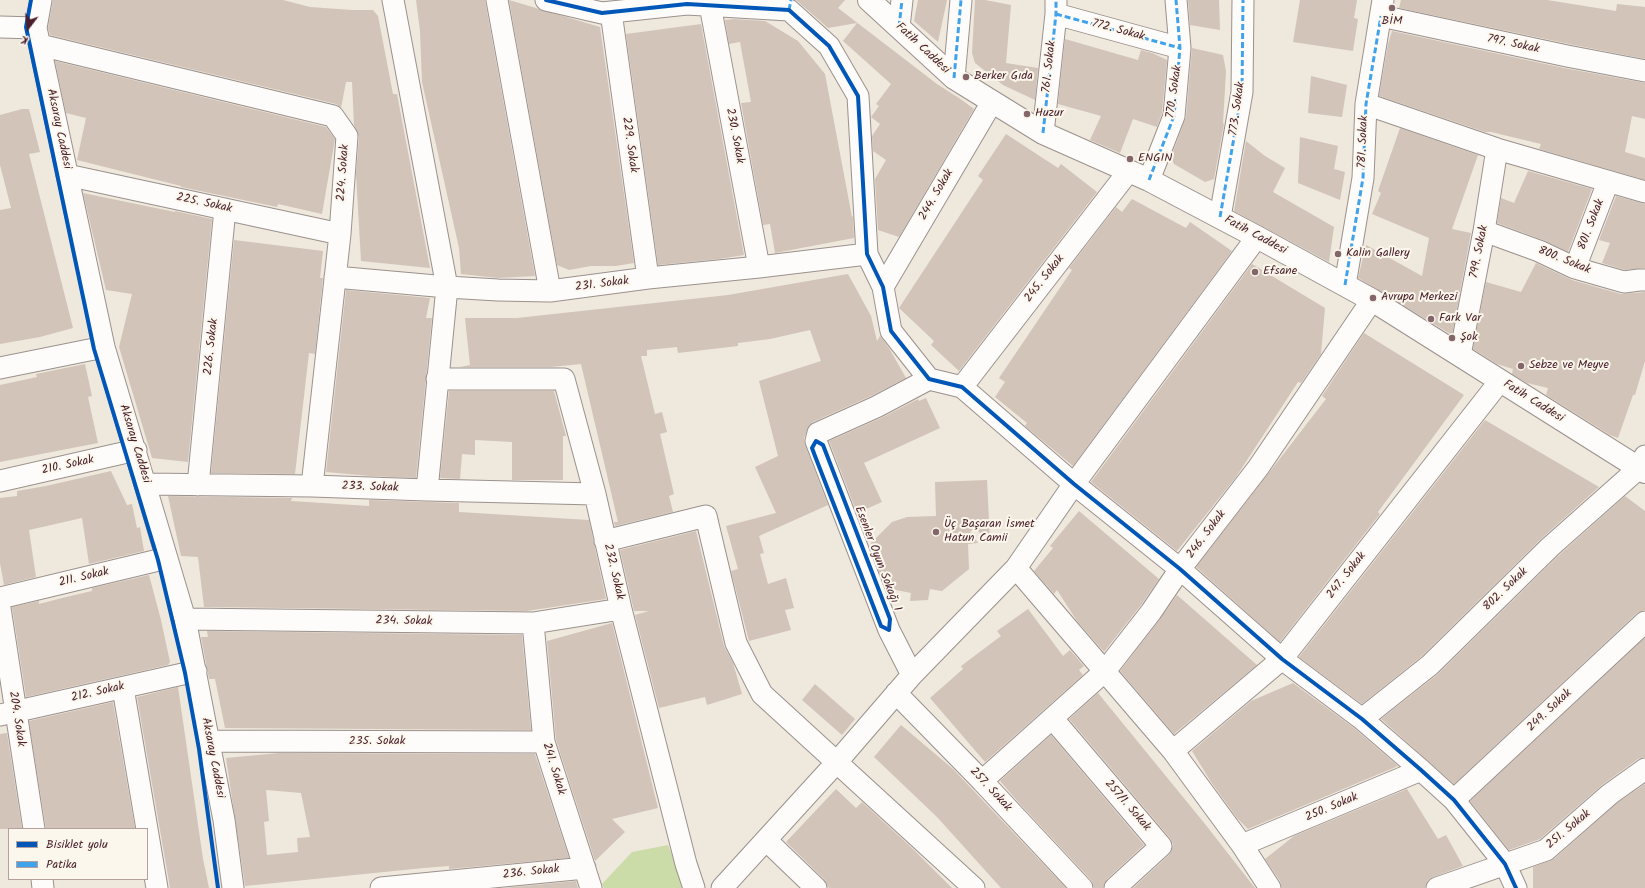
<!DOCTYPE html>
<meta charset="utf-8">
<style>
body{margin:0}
#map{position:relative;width:1645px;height:888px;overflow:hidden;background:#efe8dd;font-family:Kalam,sans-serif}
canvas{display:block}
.legend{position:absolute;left:8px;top:828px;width:140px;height:52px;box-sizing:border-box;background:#fbf7ec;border:1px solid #b4a19f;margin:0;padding:5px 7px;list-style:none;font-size:12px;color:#4a1f2b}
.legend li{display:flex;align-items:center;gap:8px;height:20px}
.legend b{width:20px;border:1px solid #b4a19f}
.north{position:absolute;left:8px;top:8px;width:40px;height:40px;-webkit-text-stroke:3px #fbf7ec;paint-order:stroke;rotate:196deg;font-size:11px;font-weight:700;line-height:16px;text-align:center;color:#4a1f2b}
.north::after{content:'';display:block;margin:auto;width:14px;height:18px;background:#4a1f2b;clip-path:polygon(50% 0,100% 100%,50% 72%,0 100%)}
</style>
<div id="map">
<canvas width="1645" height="888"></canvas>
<ul class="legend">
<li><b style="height:5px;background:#0057b8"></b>Bisiklet yolu</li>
<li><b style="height:5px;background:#40a2eb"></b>Patika</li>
</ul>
<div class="north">K</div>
</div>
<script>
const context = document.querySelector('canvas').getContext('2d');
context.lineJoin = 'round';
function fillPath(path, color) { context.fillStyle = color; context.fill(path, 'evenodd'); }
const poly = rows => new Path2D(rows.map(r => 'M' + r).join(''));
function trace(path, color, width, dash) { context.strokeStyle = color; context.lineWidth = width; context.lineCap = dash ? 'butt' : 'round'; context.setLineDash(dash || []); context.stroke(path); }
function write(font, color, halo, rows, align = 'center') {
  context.font = font + ' Kalam,sans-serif'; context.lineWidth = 4; context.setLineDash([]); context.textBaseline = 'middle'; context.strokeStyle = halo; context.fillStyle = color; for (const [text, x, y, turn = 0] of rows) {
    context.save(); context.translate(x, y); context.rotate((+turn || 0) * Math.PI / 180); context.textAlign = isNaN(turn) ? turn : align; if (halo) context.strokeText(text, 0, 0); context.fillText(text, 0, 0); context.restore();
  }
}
const green = poly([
 [668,845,685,888,604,888,602,884,632,852]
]);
const building = poly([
 [53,0,283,0,310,7,352,10,373,10,378,16,393,94,397,94,430,268,361,261,356,174,359,137,354,125,352,82,346,82,341,108,336,104,50,35,48,28],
 [416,0,485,0,535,276,498,278,461,274,459,248,422,82,420,31],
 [509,0,600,27,634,263,616,266,591,266,569,270,557,265],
 [796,0,845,0,838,8,937,84,959,98,974,109,899,237,878,230,875,179,886,160,873,151,872,136,880,124,871,117,879,106,876,104,891,84,843,41,857,23,828,28],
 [918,0,947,0,938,42,914,21],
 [975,0,985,0,1011,5,1006,63,1038,68,1035,100,1003,85,975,63,972,53],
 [1188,0,1219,0,1220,30,1190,25],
 [1300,0,1357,0,1354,18,1358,19,1353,51,1293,42],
 [1401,0,1547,0,1616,11,1617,4,1645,7,1645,59,1569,44,1399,8],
 [734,19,765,21,798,41,825,74,852,217,853,216,854,238,775,253,770,224,763,225,741,103,751,102,740,42,729,44,725,20],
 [701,24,744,255,719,259,658,265,626,34],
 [1392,31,1564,68,1645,83,1645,119,1632,116,1625,152,1645,158,1645,180,1539,149,1541,144,1491,132,1485,132,1379,96,1388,44],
 [1065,39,1138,60,1141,50,1152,53,1167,60,1162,113,1157,127,1133,119,1120,153,1090,140,1101,116,1058,104],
 [1192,48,1223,55,1226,71,1223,123,1224,124,1214,179,1205,182,1174,164,1171,157,1186,117],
 [55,61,326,127,335,139,322,214,278,204,277,207,181,187,181,186,77,160,86,118,66,113],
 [1311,76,1347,85,1342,117,1308,113],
 [22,109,29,109,40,152,29,154,73,328,40,337,0,344,0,210,11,208,0,165,0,115],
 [1400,128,1478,155,1452,229,1471,233,1452,335,1358,278,1366,245,1422,276,1429,238,1372,214,1381,193,1378,191],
 [1006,134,1058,168,1061,164,1097,192,959,371,931,345,934,341,899,308,983,180,978,176],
 [1300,137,1338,146,1334,169,1345,172,1340,200,1298,183],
 [1246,141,1265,156,1285,168,1273,192,1334,227,1329,262,1234,211],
 [1528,171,1592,189,1568,252,1543,240,1497,223,1501,198,1514,203],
 [83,193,175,212,175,211,212,219,188,462,152,458,119,347,132,294,106,290],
 [1616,196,1645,204,1645,268,1625,270,1602,263,1610,243,1599,240],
 [1132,199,1186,228,1190,222,1232,251,1073,466,1025,426,1027,423,995,397,1005,382,999,378,1072,270,1069,268,1116,207,1122,212],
 [234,240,323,251,320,278,323,278,315,354,309,353,295,474,211,473],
 [1536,263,1572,280,1621,294,1645,292,1645,361,1635,395,1633,395,1618,438,1610,435,1546,395,1548,388,1527,383,1512,374,1513,369,1497,364,1473,349,1486,282,1521,292],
 [1252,264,1325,308,1321,354,1301,383,1298,382,1236,477,1177,551,1091,482],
 [848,274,871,316,877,341,880,336,889,348,906,378,871,396,813,422,809,426,804,438,805,445,828,505,759,536,764,553,760,554,768,584,786,578,794,608,785,610,791,630,749,641,731,571,738,569,726,526,776,513,755,467,778,456,759,381,821,361,810,330,770,339,738,343,738,346,678,353,677,347,647,350,647,356,641,356,655,414,662,412,667,432,660,434,674,494,669,496,673,512,615,526,614,522,618,522,581,364,551,367,460,367,470,365,465,318,517,318,728,295],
 [346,290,430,298,426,318,432,318,416,478,370,476,326,472],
 [1364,333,1464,395,1378,512,1380,514,1280,642,1196,567,1326,399,1322,396],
 [85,364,92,396,88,397,98,443,0,462,0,385,37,377,36,374],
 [449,391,554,391,566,436,563,436,563,480,512,480,512,442,475,440,475,455,462,454,460,479,440,478],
 [926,398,940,428,864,463,882,502,857,513,829,441,881,418,918,399,919,401],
 [1485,420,1599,487,1542,538,1422,656,1362,704,1299,657],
 [111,471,127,505,132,504,137,528,140,527,144,551,89,564,82,518,29,530,36,577,4,585,0,563,0,498,17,496,17,491,46,486],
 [987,480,990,541,974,528,970,532,978,543,968,544,969,569,942,591,930,589,928,600,910,601,911,593,896,590,883,581,871,551,871,543,892,522,907,517,936,516,935,482],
 [168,496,292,498,291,501,369,506,369,500,459,503,459,512,589,520,606,599,527,611,204,607,198,557,181,556],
 [1625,496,1645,511,1645,610,1637,613,1454,784,1381,719,1438,674,1558,556],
 [1079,511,1159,579,1141,605,1104,652,1077,621,1057,590,1054,594,1034,571,1053,548,1050,546],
 [696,531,724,646,733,663,742,694,707,705,705,697,659,708,635,615,649,611,634,611,620,550],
 [149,575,161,620,170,662,168,665,26,697,12,607,39,601,39,604,62,598,92,591,92,588],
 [1177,595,1257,665,1174,734,1120,671,1160,619],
 [1028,609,1063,656,1070,650,1084,666,1079,670,1083,675,985,762,930,698,963,669,961,666,1001,636,997,631],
 [612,623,658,808,612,819,625,832,595,861,556,740,547,641],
 [207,631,522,635,531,730,225,728,215,679,209,679,201,637,208,637],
 [1645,638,1645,757,1638,759,1602,785,1540,839,1509,850,1470,801],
 [1293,683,1354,728,1398,766,1248,829,1237,818,1211,782,1192,751,1251,701],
 [815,684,855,719,842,735,802,700],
 [178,687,203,859,209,888,170,888,137,697],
 [1098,693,1205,824,1255,888,1133,888,1169,855,1172,850,1173,844,1170,838,1069,719],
 [113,702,135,829,46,829,29,721],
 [901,725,953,769,1066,888,1001,888,937,817,874,757],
 [7,733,22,829,0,829,0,734],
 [1051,735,1144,845,1107,879,1103,888,1094,888,1091,880,1019,803,1000,781],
 [279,753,535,754,569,858,449,869,449,866,424,868,245,886,226,758],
 [266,790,301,793,310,837,297,838,298,852,267,855,264,822,269,821],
 [1645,784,1645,888,1533,888,1533,867,1554,859,1617,803],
 [836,789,856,808,862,802,913,849,952,888,829,888,824,879,786,842],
 [1407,789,1438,839,1446,835,1463,866,1433,877,1428,880,1425,888,1282,888,1280,881,1265,859,1294,836],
 [576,881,578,888,504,888]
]);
const minor = poly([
 [41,0,36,28,104,347,185,619,224,820,233,888],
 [393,0,447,287,427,490],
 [497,0,550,291],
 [546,0,602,13,687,4,789,10,829,46,858,96,867,254,883,287,891,331,929,379,962,387,1074,484,1180,569,1282,659,1362,719,1421,770,1454,800,1505,864,1516,888],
 [710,5,759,267],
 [611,12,648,278],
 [1056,14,1180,48],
 [1381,16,1567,56,1645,71],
 [0,27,36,28],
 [899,27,902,0],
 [40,45,333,116,347,136,340,234,312,486],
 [954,78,961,0],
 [1366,104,1497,149,1645,192],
 [1043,133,1056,14,1056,0],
 [67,175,340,234],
 [1149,180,1174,116,1180,48,1176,0],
 [1220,217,1242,92,1243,0],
 [1484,231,1539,251,1575,268,1624,282,1639,280,1645,280],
 [1575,268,1608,182],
 [335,277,447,287,498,290,550,291,648,278,759,267,867,254],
 [1345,285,1363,178,1366,104,1383,0],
 [883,287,992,102],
 [1460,355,1484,231,1497,149],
 [0,368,104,347],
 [437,379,564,379,595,494,621,609,686,864,694,888],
 [962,387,1128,172],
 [0,481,136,450],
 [146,484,312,486,427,490,595,494],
 [198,485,225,209],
 [605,541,706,516,736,643,762,694,974,888],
 [1016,568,1173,751,1242,845,1270,888],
 [0,598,167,558],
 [0,608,34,829],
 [185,619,533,623,621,609],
 [533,623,544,742,591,888],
 [912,675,889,630,816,441,818,433,876,407,929,379],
 [123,688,157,888],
 [896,693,982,781,1082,888],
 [0,715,196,671],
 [1053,719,1161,846,1115,888],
 [1362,719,1430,665,1550,547,1639,468,1645,456],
 [209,741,544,742],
 [1173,751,1282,659,1500,381],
 [982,781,1105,671,1151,612,1180,569,1258,468,1372,300],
 [1454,800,1645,622],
 [766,840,816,888],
 [1242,845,1421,770],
 [42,879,43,888],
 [381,888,585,868],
 [722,888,836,763,912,675,1016,568,1074,484,1257,237],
 [1437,888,1546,850,1610,794,1645,769]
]);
const secondary = poly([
 [869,0,954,78,1043,133,1149,180,1257,237,1372,300,1645,472]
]);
const quiet = poly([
 [789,10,791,0],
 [1056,14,1180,48],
 [899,27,902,0],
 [954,78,961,0],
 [1043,133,1056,14,1056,0],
 [1149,180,1174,116,1180,48,1176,0],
 [1220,217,1242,92,1243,0],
 [1345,285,1363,178,1366,104,1381,16]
]);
const cycleway = poly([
 [31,0,26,27,94,349,158,560,185,673,199,749,218,888],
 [546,0,602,13,687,4,789,10,829,46,858,96,867,254,883,287,891,331,929,379,962,387,1074,484,1180,569,1282,659,1362,719,1421,770,1454,800,1505,864,1516,888],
 [816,441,823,445,890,619,889,630,881,626,815,456,812,448,816,441]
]);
const markers = [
 [1392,8,4,"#846569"],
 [966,77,4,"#846569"],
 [1027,114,4,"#846569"],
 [1130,159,4,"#846569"],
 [1338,254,4,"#846569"],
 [1255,272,4,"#846569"],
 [1373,298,4,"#846569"],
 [1431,319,4,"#846569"],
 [1452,338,4,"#846569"],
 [1521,366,4,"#846569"],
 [936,532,4,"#846569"]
];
const poiNames = [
 ["BİM",1392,22,"center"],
 ["Berker Gıda",974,77],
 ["Huzur",1035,114],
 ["ENGIN",1138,159],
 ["Kalin Gallery",1346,254],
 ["Efsane",1263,272],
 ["Avrupa Merkezi",1381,298],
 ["Fark Var",1439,319],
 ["Şok",1460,338],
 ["Sebze ve Meyve",1529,366],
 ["Üç Başaran İsmet",944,525],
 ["Hatun Camii",944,539]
];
const streetNames = [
 ["772. Sokak",1118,31,15],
 ["797. Sokak",1513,45,12],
 ["Fatih Caddesi",922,49,43],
 ["761. Sokak",1050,67,-84],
 ["770. Sokak",1175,92,-82],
 ["773. Sokak",1238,109,-82],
 ["Aksaray Caddesi",58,129,78],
 ["230. Sokak",734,136,79],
 ["781. Sokak",1364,142,-88],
 ["229. Sokak",629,145,82],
 ["224. Sokak",344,173,-86],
 ["244. Sokak",937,195,-60],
 ["225. Sokak",204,204,12],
 ["801. Sokak",1592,225,-69],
 ["Fatih Caddesi",1255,236,28],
 ["799. Sokak",1480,252,-79],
 ["800. Sokak",1564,261,22],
 ["245. Sokak",1045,279,-52],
 ["231. Sokak",602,285,-7],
 ["226. Sokak",212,347,-84],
 ["Fatih Caddesi",1533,402,32],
 ["Aksaray Caddesi",134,444,73],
 ["210. Sokak",68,466,-12],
 ["233. Sokak",370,488,2],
 ["246. Sokak",1207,535,-53],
 ["Esenler Oyun Sokağı 1",877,559,69],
 ["232. Sokak",613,572,77],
 ["247. Sokak",1347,576,-52],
 ["211. Sokak",84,578,-13],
 ["802. Sokak",1506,590,-44],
 ["234. Sokak",404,622,1],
 ["212. Sokak",98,693,-13],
 ["249. Sokak",1550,711,-43],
 ["204. Sokak",16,719,81],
 ["235. Sokak",377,742],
 ["Aksaray Caddesi",212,758,79],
 ["241. Sokak",553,769,73],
 ["257. Sokak",990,790,47],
 ["257/1. Sokak",1127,806,49],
 ["250. Sokak",1332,808,-23],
 ["251. Sokak",1569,830,-40],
 ["236. Sokak",531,873,-6]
];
fillPath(green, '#ccdca8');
fillPath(building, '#d2c4b9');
trace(minor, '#9b918d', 23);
trace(secondary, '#9b918d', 24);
trace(minor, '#fdfcfa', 21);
trace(secondary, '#fdfcfa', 22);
trace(quiet, '#40a2eb', 3, [6, 3]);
trace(cycleway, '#0057b8', 4);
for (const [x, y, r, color] of markers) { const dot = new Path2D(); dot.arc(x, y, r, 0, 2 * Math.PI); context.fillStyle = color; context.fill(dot); trace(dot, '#fbf7ec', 1.5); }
write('12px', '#4a1f2b', '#fbf7ec', poiNames, 'left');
write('12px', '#4a1f2b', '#fbf7ec', streetNames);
</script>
